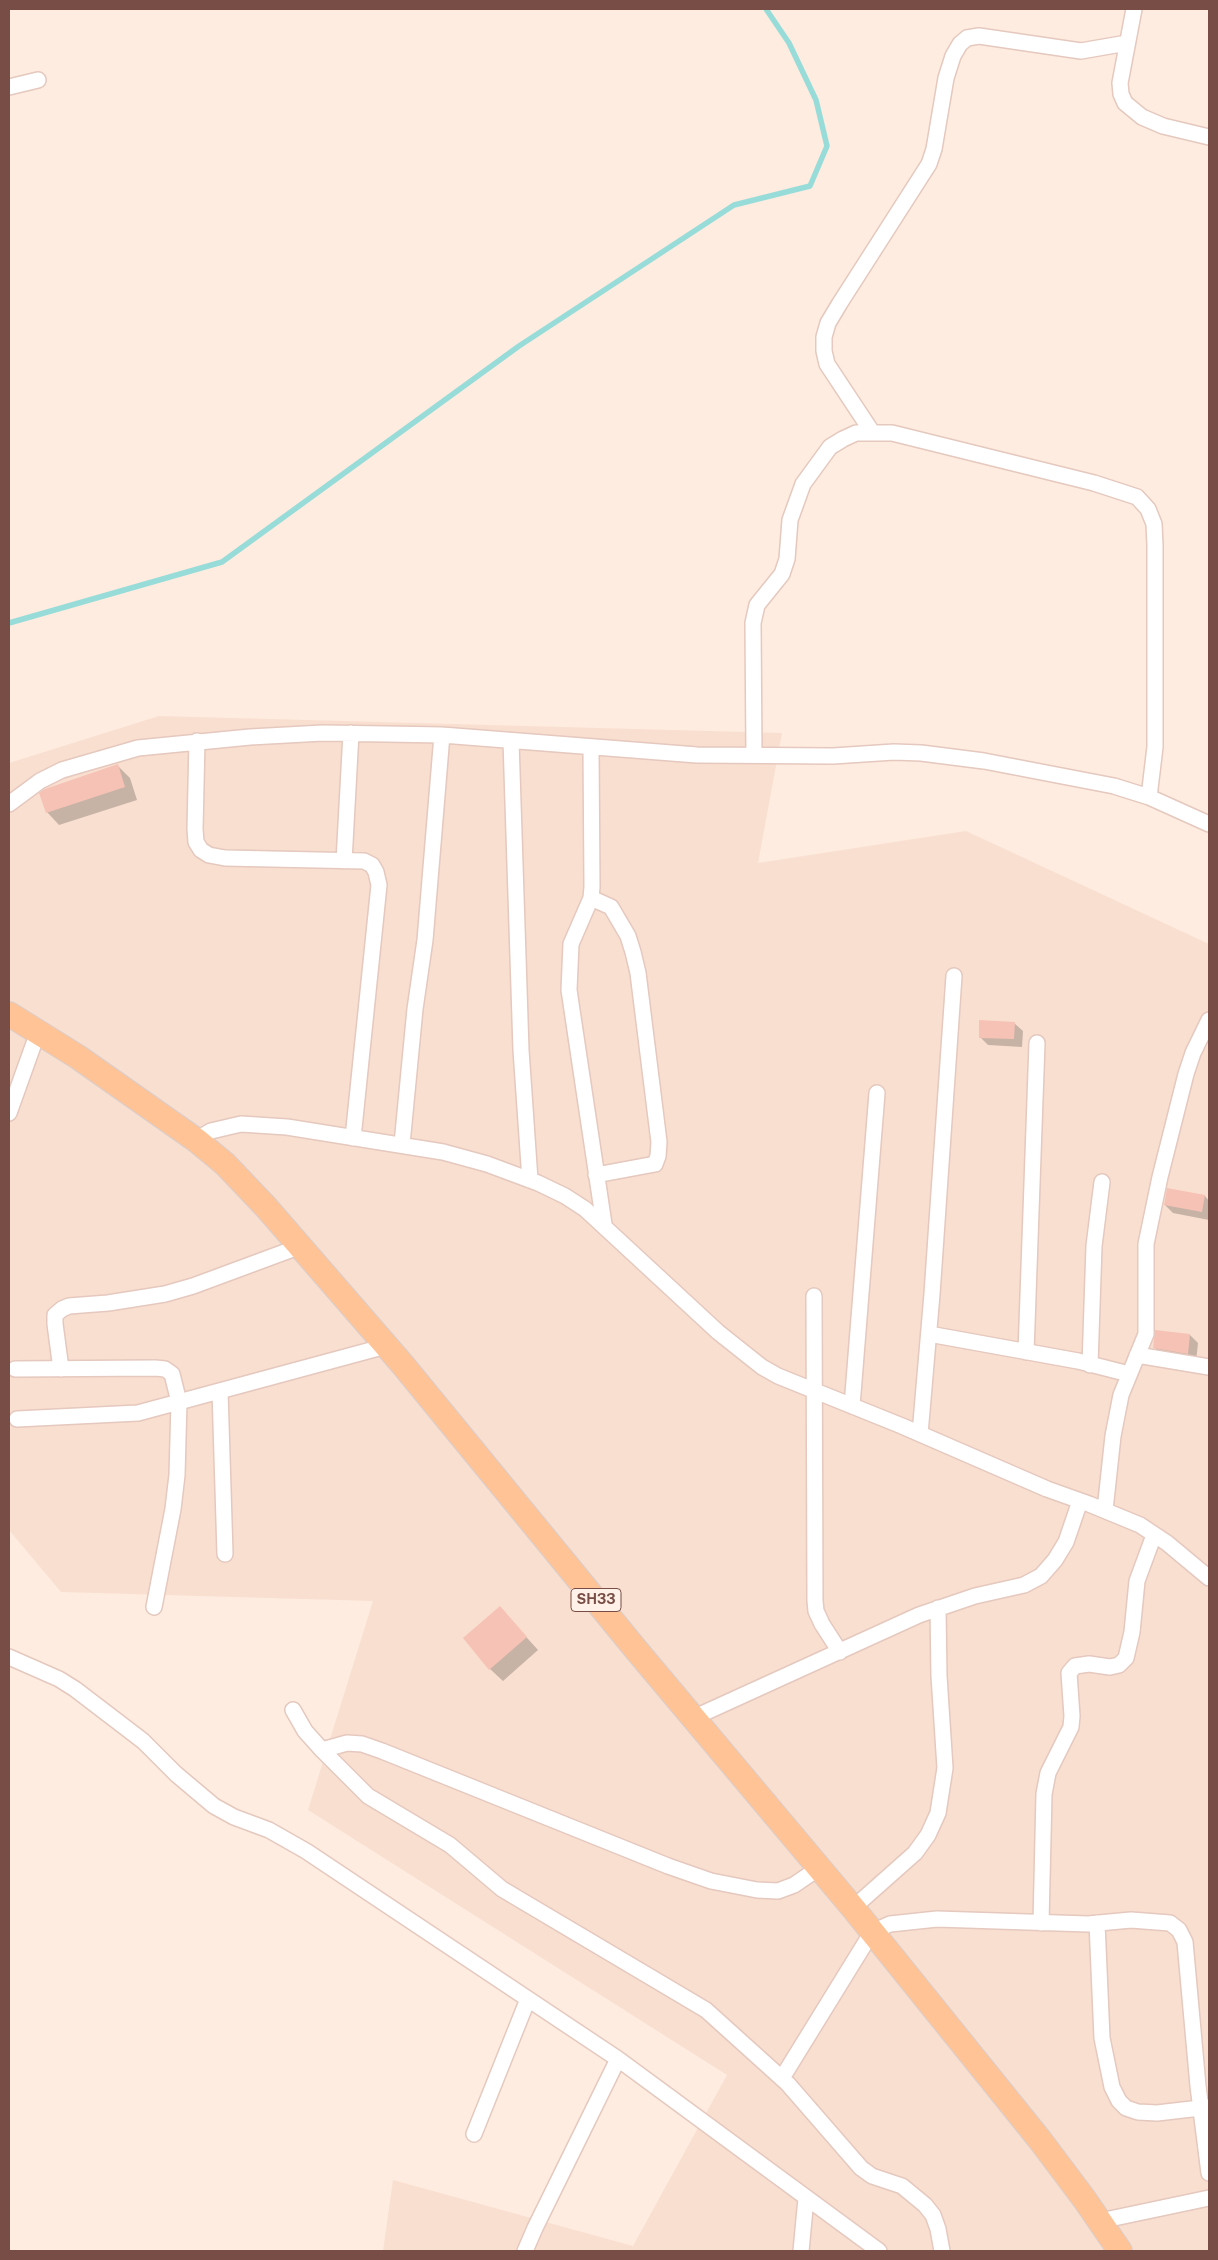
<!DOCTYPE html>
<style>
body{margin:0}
#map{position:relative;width:1218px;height:2260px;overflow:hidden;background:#feece0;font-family:"Public Sans",sans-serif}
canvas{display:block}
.frame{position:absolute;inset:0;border:10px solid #774d45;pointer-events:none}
</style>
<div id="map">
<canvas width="1218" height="2260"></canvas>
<div class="frame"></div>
</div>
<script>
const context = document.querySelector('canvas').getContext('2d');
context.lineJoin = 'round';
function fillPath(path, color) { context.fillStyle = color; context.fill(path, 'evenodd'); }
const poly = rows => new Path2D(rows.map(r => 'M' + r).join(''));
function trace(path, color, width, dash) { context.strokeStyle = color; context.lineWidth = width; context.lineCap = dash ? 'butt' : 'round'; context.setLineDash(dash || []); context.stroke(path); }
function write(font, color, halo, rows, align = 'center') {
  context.font = font + ' "Public Sans",sans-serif'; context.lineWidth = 4.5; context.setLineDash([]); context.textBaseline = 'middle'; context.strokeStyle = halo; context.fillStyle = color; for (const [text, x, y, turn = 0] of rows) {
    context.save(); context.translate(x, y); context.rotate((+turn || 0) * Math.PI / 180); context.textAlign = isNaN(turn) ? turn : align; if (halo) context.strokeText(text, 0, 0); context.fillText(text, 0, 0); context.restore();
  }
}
const residential = poly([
 [159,716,782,733,758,863,966,831,1209,944,1209,2251,383,2251,393,2180,633,2246,727,2075,308,1810,373,1601,61,1592,9,1530,9,763]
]);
const shadow = poly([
 [118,766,130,778,137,800,59,825,47,812],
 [1014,1023,1023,1031,1022,1047,988,1045,980,1037],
 [1168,1189,1205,1196,1209,1201,1209,1220,1173,1213,1165,1205],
 [1190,1335,1198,1343,1196,1362,1163,1356,1155,1348],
 [500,1608,538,1650,503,1681,490,1669]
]);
const stream = poly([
 [9,623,222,562,519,346,734,205,810,186,827,146,816,100,789,43,766,9]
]);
const building = poly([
 [118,764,125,787,46,813,39,793,45,789],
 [979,1020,1015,1022,1014,1039,979,1038],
 [1167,1188,1205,1195,1202,1212,1164,1205],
 [1155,1330,1190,1334,1188,1354,1153,1348],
 [500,1606,527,1637,489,1670,463,1638]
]);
const minor = poly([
 [1134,9,1120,83,1121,94,1125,103,1142,117,1163,126,1209,137],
 [9,87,38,80],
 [872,432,827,364,824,351,824,337,828,323,840,303,929,164,934,149,946,78,953,56,960,44,967,38,979,36,1081,51,1127,43],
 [197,741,195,829,196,842,201,850,209,855,225,858,364,861,372,865,376,872,379,885,353,1138],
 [511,741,521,1050,530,1180],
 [591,747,592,887,591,898,571,944,569,990,604,1224],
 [754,755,753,623,757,605,782,574,787,559,790,520,803,484,830,447,843,439,856,433,892,433,1094,483,1137,497,1148,509,1154,524,1155,545,1155,747,1149,797],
 [9,804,40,781,62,770,138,748,250,737,323,733,387,734,442,735,697,755,833,756,894,752,921,753,984,761,1114,786,1149,797,1209,824],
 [344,861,351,733],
 [591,898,611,907,628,936,633,952,638,973,659,1142,658,1156,655,1164,596,1175],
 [9,1113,38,1032],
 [196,1140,211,1131,241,1124,287,1127,443,1152,487,1164,538,1183,565,1196,585,1209,718,1332,762,1367,778,1376,902,1426,1047,1489,1089,1504,1140,1525,1167,1543,1209,1578],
 [402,1144,415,1009,425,940,442,735],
 [814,1296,815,1601,816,1611,822,1624,840,1652],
 [929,1334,1078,1361,1129,1374],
 [1026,1352,1037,1043],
 [1137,1355,1209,1367],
 [1090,1365,1094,1246,1102,1182],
 [15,1369,155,1368,165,1369,172,1374,179,1402,177,1475,173,1509,154,1607],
 [61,1369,55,1324,55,1315,62,1309,69,1306,108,1303,165,1294,193,1286,301,1246],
 [220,1391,225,1554],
 [852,1406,877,1093],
 [17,1419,138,1413,386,1346],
 [920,1434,932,1294,954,976],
 [1105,1510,1113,1436,1121,1395,1146,1334,1146,1244,1160,1177,1186,1074,1193,1053,1209,1020],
 [9,1657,59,1679,75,1689,143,1741,176,1774,214,1806,234,1817,269,1830,306,1851,618,2059,879,2251],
 [293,1710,305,1731,322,1750,368,1796,450,1845,502,1889,706,2010,788,2084,861,2168,872,2176,902,2186,925,2205,933,2215,938,2229,942,2251],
 [693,1718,919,1615,975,1596,1024,1585,1041,1576,1055,1560,1066,1542,1080,1501],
 [322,1750,347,1743,362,1744,382,1751,668,1866,711,1881,757,1890,778,1891,794,1885,819,1868],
 [853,1908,915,1853,928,1835,938,1813,945,1768,939,1676,938,1608],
 [1041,1923,1044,1794,1048,1773,1071,1727,1072,1716,1069,1673,1075,1666,1089,1664,1110,1667,1119,1665,1126,1658,1132,1632,1137,1581,1154,1535],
 [1097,1923,1102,2038,1112,2087,1119,2101,1126,2108,1138,2112,1157,2113,1209,2107],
 [782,2078,872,1932,890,1924,937,1919,1088,1924,1131,1920,1170,1923,1179,1930,1185,1942,1198,2086,1209,2173],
 [474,2134,528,1999],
 [1100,2221,1209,2198],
 [525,2251,535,2228,618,2059],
 [801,2251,806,2198]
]);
const primary = poly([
 [9,1014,78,1057,196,1140,225,1164,266,1207,403,1365,638,1652,853,1908,1040,2140,1085,2200,1120,2251]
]);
const shields = [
 [596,1600,50]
];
const shieldNames = [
 ["SH33",596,1600]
];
fillPath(residential, '#f9dfd0');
fillPath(shadow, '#0003');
trace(stream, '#98dcd9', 5.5);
fillPath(building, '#f6c2b5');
trace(minor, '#e5c8be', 18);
trace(primary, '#d9cdcb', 26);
trace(minor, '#fff', 15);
trace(primary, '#ffc396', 24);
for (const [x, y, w] of shields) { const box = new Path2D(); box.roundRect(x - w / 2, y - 11.5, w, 23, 4); context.fillStyle = '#fff1e8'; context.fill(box); trace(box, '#774d45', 1); }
write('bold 14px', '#774d45', null, shieldNames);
</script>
